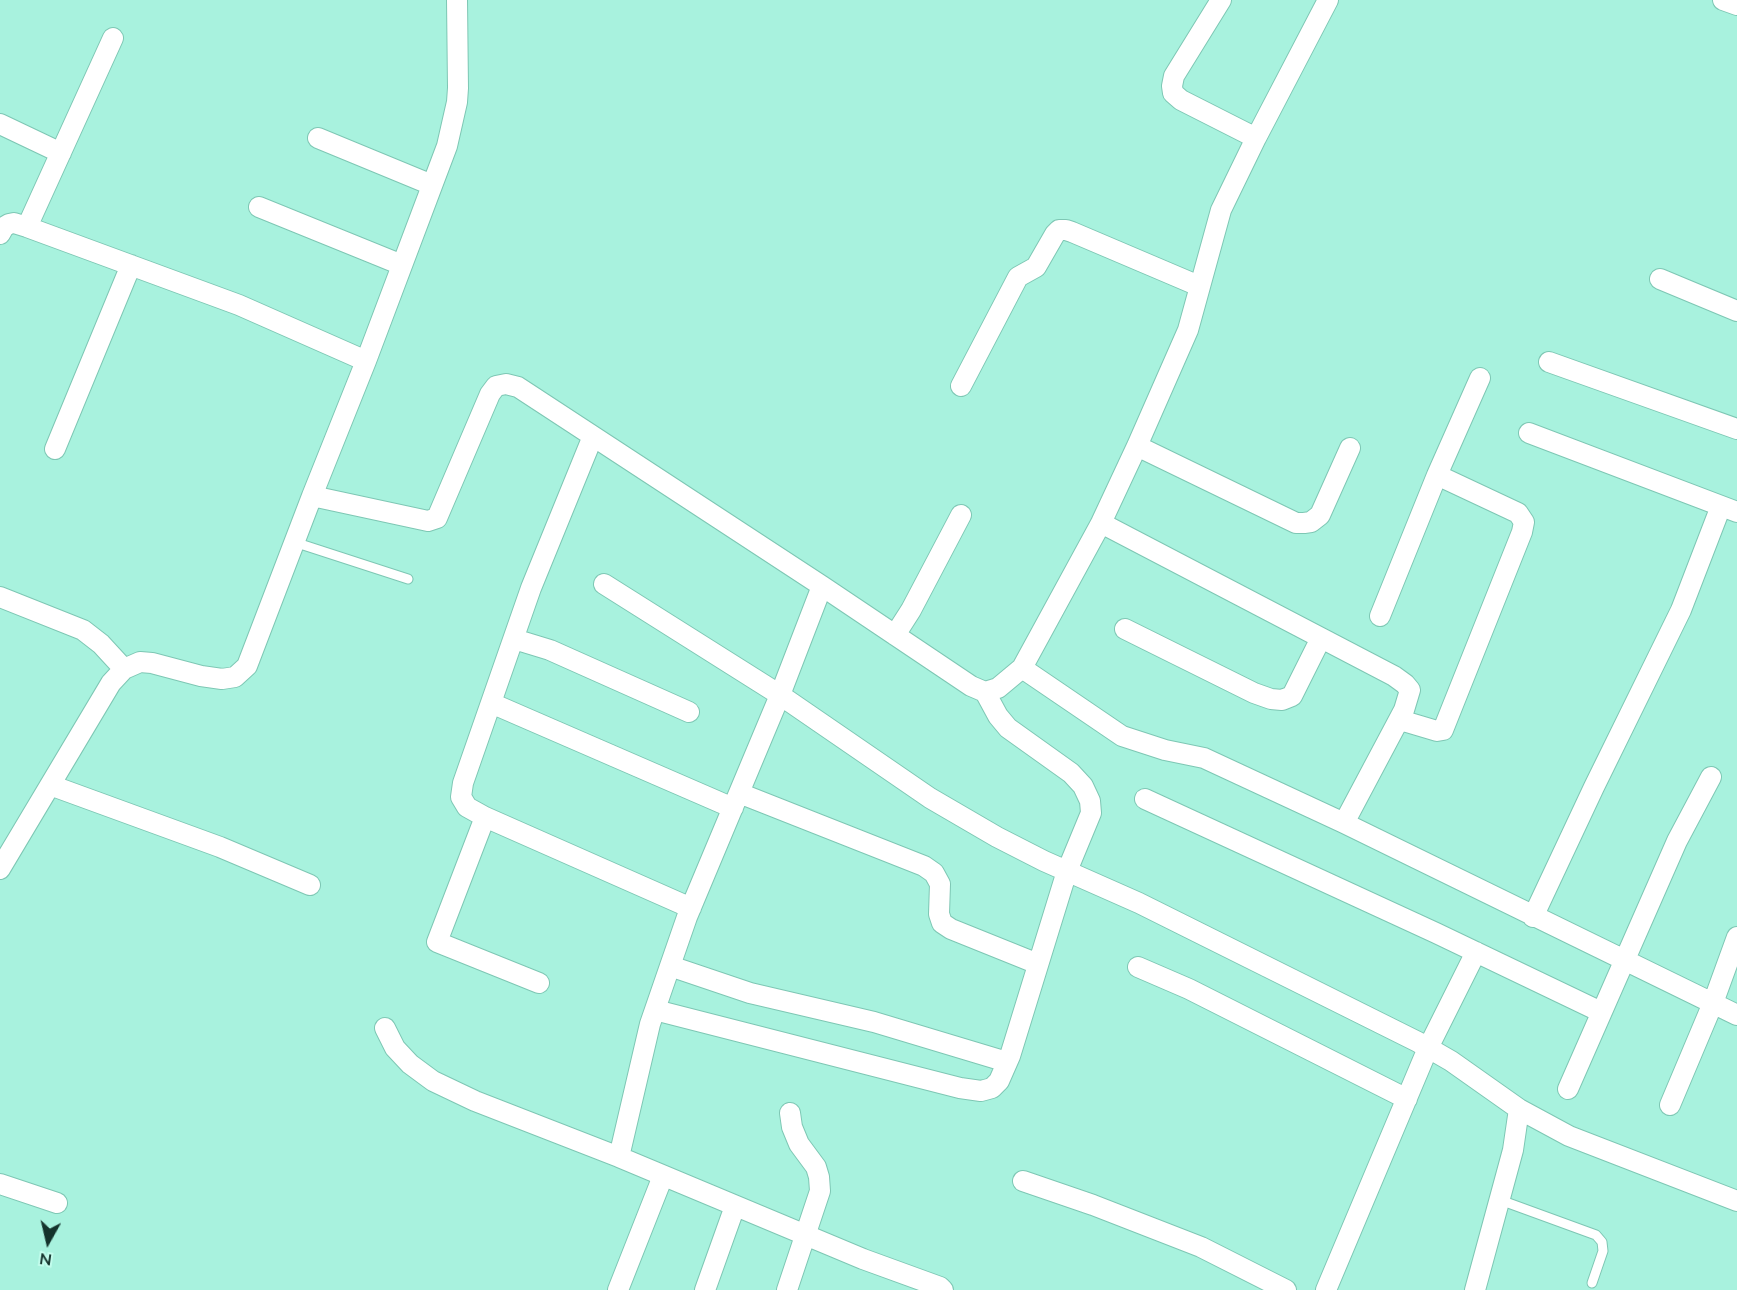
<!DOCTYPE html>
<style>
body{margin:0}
#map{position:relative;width:1737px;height:1290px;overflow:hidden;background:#a8f2de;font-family:Lato,sans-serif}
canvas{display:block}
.north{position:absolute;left:18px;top:1212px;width:60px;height:60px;-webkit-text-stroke:4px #c2fcec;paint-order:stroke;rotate:188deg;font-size:16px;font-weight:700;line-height:24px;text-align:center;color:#14332c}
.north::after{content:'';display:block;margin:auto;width:21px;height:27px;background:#14332c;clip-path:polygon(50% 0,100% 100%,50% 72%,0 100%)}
</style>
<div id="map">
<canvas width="1737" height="1290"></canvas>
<div class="north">N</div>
</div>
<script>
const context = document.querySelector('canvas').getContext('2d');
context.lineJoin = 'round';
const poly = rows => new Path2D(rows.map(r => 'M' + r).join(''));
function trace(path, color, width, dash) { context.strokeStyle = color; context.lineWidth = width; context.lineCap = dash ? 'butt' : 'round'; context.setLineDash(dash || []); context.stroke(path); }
const lane = poly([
 [294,542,408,579],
 [1500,1200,1596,1235,1602,1242,1603,1251,1592,1283]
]);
const street = poly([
 [1221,0,1174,76,1172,86,1173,93,1181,100,1256,138],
 [1723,0,1737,5],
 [0,124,61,153],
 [318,138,432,185],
 [259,207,402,265],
 [27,227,113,38],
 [0,234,4,227,9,224,14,223,27,227,239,305,366,361],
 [1660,279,1737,311],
 [1549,362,1737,429],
 [961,386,1018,277,1036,267,1055,234,1059,230,1066,230,1072,232,1199,286],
 [1529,433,1737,512],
 [593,436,531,588,463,783,461,797,467,807,485,817,691,908],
 [1137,446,1296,523,1304,523,1311,522,1320,515,1350,448],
 [55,449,131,265],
 [312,496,366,361,447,146,457,102,458,88,457,0],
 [1101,523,1394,676,1405,684,1410,690,1404,710,1344,823],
 [604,584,780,695,930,798,997,837,1044,861,1139,903,1418,1042,1451,1061,1519,1109,1569,1136,1737,1201],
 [0,597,83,630,101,644,124,669],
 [1380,616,1437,475,1480,378],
 [1125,629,1254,693,1271,699,1282,700,1292,696,1321,638],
 [895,635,911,610,961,515],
 [514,639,550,650,689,712],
 [1022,668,1122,736,1165,750,1204,758,1344,823,1737,1015],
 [491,703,733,808],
 [1400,720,1437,731,1443,730,1522,532,1524,522,1518,513,1437,475],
 [50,785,220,847,310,885],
 [739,793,924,866,934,873,940,884,939,914,942,923,951,929,1038,964],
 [1145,799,1436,933,1601,1012],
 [485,817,437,942,539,983],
 [0,869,111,683,124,669,140,662,152,663,201,676,222,679,235,677,247,666,312,496,428,521,437,518,490,394,496,386,506,384,518,387,822,586,971,686,985,692,998,688,1022,668,1101,523,1137,446,1188,330,1221,210,1256,138,1328,0],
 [1533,917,1594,787,1681,610,1721,506],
 [670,966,750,993,874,1022,1007,1062],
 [1138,967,1189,989,1407,1099],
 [655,1010,960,1088,981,1091,992,1088,999,1081,1010,1056,1067,871,1091,813,1090,801,1083,786,1071,773,1008,728,998,716,985,692],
 [385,1028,395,1048,410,1064,433,1081,475,1101,619,1157,863,1259,940,1287,943,1290],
 [1568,1089,1677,841,1711,777],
 [1670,1105,1713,1003,1737,937],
 [619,1157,650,1024,670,966,687,917,780,695,822,586],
 [1023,1181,1093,1205,1201,1247,1286,1290],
 [0,1184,57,1203],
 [618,1290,663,1176],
 [705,1290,735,1206],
 [787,1290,820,1191,819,1177,816,1167,799,1144,792,1127,790,1113],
 [1326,1290,1428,1048,1476,952],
 [1475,1290,1513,1150,1519,1109]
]);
trace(lane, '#7ec7b4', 11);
trace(street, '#7ec7b4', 22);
trace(lane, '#fff', 9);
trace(street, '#fff', 20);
</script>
